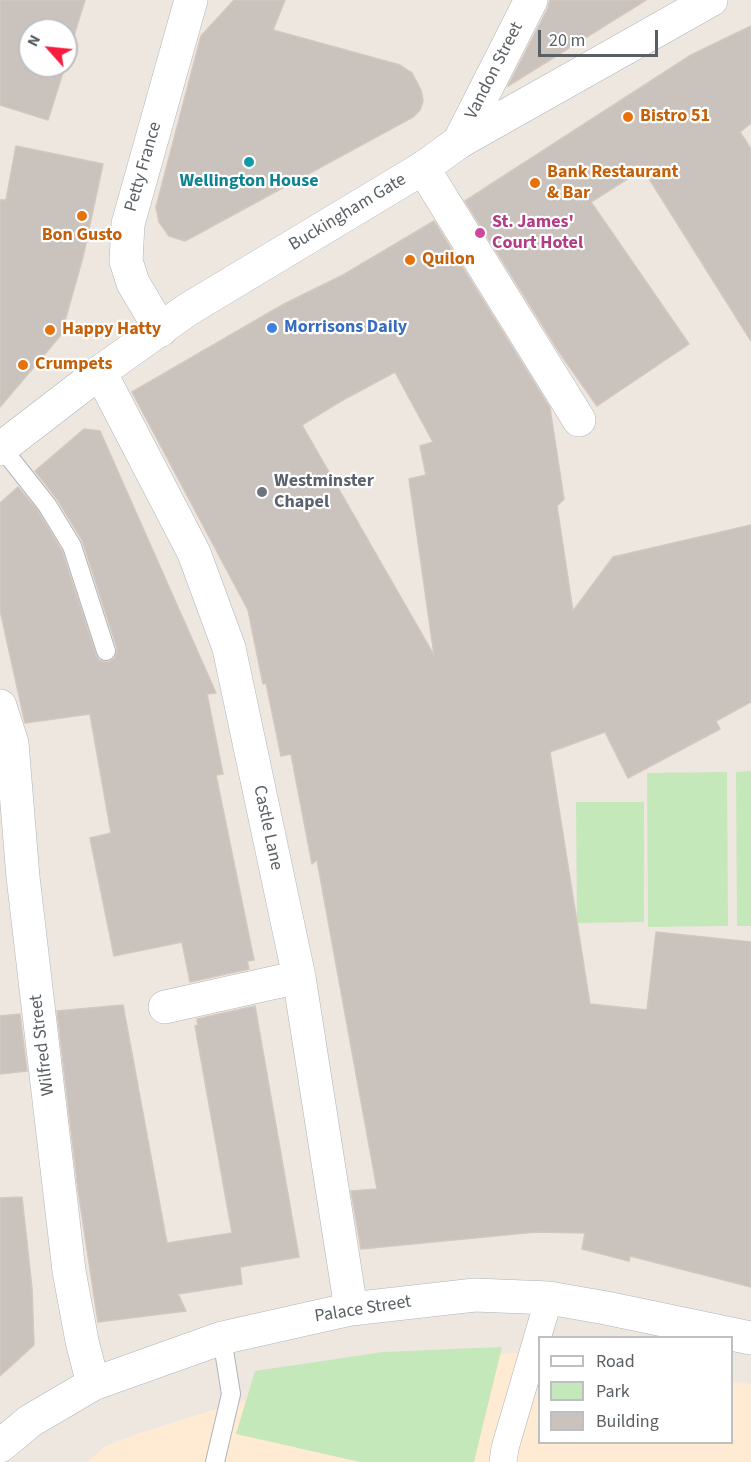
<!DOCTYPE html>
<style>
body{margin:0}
#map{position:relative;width:751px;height:1462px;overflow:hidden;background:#eee7e0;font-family:"Source Sans 3",sans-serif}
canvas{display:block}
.legend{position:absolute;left:538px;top:1336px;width:195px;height:108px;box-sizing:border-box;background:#fff;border:2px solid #bdbfc1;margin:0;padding:8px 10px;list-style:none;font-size:18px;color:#595f63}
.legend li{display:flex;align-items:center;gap:12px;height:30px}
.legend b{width:30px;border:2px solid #bdbfc1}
.north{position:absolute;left:18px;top:18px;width:60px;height:60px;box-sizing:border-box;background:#fff;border:2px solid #bdbfc1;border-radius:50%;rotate:297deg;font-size:16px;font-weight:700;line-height:24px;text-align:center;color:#595f63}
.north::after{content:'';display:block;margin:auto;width:21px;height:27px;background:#f81b3d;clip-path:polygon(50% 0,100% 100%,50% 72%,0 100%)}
.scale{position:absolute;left:538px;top:30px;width:120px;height:27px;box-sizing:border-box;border:3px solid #595f63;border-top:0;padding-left:8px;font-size:18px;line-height:21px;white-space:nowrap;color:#595f63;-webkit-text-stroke:4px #fff;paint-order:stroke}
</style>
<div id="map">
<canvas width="751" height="1462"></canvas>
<ul class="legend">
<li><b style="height:8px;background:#fff"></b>Road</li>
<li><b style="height:16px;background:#c4e8ba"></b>Park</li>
<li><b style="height:16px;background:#c9c2bd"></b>Building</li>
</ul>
<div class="north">N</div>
<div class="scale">20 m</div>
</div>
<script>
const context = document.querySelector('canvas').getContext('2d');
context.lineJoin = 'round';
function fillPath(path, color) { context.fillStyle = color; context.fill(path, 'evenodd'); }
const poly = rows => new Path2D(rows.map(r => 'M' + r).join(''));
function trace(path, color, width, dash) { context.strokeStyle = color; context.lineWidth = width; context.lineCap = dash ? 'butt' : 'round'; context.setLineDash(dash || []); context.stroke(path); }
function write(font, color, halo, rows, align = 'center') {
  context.font = font + ' "Source Sans 3",sans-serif'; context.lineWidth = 4.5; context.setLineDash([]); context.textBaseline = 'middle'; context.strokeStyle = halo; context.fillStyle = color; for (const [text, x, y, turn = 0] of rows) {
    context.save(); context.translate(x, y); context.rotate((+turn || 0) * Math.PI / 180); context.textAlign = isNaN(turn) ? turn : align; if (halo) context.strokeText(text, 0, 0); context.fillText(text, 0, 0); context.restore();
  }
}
const commercial = poly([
 [539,1352,540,1442,732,1442,732,1381,751,1384,751,1462,87,1462,106,1446,136,1434,371,1361]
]);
const green = poly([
 [751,771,751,926,737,926,736,772],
 [727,772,728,926,648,927,647,773],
 [576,802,644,802,644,922,577,923],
 [502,1347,474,1462,360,1462,236,1434,255,1371,383,1352]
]);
const building = poly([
 [0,0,85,0,66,61,66,30,30,30,30,66,65,66,48,120,0,105,0,0],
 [234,0,285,0,273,30,400,65,412,73,421,90,423,101,420,110,413,117,185,241,169,236,159,222,156,207,201,36,234,0],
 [550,0,646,0,508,86,548,8,550,0],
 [751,26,751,123,740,132,751,149,751,341,643,169,591,202,689,344,597,406,559,352,465,201,691,55,751,26],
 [16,146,103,164,83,257,61,335,0,407,0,200,6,200,16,146],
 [434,221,550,408,564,499,557,506,573,611,613,557,751,525,751,702,716,721,720,729,628,778,605,732,550,752,590,1004,647,1010,656,932,751,942,751,1287,630,1256,629,1261,582,1249,585,1233,536,1232,361,1249,351,1191,377,1189,317,860,312,864,291,754,281,756,266,683,263,684,248,610,132,392,284,304,343,275,434,221],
 [395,372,433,442,420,446,426,475,409,479,434,655,302,425,341,401,395,372],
 [84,429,100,431,216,693,207,694,223,774,216,775,254,960,247,961,249,969,190,982,182,942,114,956,90,838,111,833,90,714,25,723,0,610,0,503,18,487,38,511,62,551,96,655,99,660,104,662,109,662,114,659,117,653,117,648,82,540,57,499,35,471,84,429],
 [123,1005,167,1243,232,1233,195,1026,198,1025,197,1019,255,1006,299,1257,240,1267,242,1284,178,1294,186,1311,98,1322,78,1190,57,1011,123,1005],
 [20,1014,27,1071,0,1074,0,1016,20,1014],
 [22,1197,32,1288,34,1345,0,1376,0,1198,22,1197]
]);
const service = poly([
 [2,448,47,505,72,546,106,651],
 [215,1462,231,1394,222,1338]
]);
const pedestrian = poly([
 [503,1462,505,1448,549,1298]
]);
const minor = poly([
 [459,142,531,0],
 [423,168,579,420],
 [161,330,133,283,126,261,128,224,191,0],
 [100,372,194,553,229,648,299,977,351,1309],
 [0,706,12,743,23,877,69,1271,82,1341,93,1384],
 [165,1007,299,977],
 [0,1446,30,1421,93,1384,222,1338,351,1309,475,1295,549,1298,606,1308,751,1338]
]);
const secondary = poly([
 [0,449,100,372,187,310,423,168,459,142,711,0]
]);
const markers = [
 [628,117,6,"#e8710a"],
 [249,162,6,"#0f9aa8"],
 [535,183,6,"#e8710a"],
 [82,216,6,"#e8710a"],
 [480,233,6,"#d1479c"],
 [410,260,6,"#e8710a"],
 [272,328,6,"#3f7fe0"],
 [50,330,6,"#e8710a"],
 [23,365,6,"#e8710a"],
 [262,492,6,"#6b7280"]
];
const streetNames = [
 ["Vandon Street",495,71,-63],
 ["Petty France",144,167,-74],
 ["Buckingham Gate",348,213,-31],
 ["Castle Lane",267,828,78],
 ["Wilfred Street",43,1045,-97],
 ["Palace Street",363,1310,-9]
];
const foodNames = [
 ["Bistro 51",640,117],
 ["Bank Restaurant",547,173],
 ["& Bar",547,194],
 ["Bon Gusto",82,236,"center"],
 ["Quilon",422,260],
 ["Happy Hatty",62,330],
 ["Crumpets",35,365]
];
const cultureNames = [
 ["Wellington House",249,182]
];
const hotelNames = [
 ["St. James'",492,223],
 ["Court Hotel",492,244]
];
const shopNames = [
 ["Morrisons Daily",284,328]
];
const worshipNames = [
 ["Westminster",274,482],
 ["Chapel",274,503]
];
fillPath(commercial, '#ffebd4');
fillPath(green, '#c4e8ba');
fillPath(building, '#c9c2bd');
trace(building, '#d3c7be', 1.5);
trace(service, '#aeb4b7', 20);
trace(pedestrian, '#aeb4b7', 28);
trace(minor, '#aeb4b7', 34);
trace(secondary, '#adb3b8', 34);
trace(service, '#fff', 18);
trace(pedestrian, '#fff', 27);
trace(minor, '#fff', 33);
trace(secondary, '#fff', 33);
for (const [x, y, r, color] of markers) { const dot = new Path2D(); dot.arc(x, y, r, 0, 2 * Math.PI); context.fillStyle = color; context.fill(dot); trace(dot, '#fff', 2); }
write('18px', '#595f63', '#fff', streetNames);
write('bold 18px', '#c56008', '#fff', foodNames, 'left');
write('bold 18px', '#0d838f', '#fff', cultureNames);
write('bold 18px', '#b23c85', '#fff', hotelNames, 'left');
write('bold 18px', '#366cbe', '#fff', shopNames, 'left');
write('bold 18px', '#5b616d', '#fff', worshipNames, 'left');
</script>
